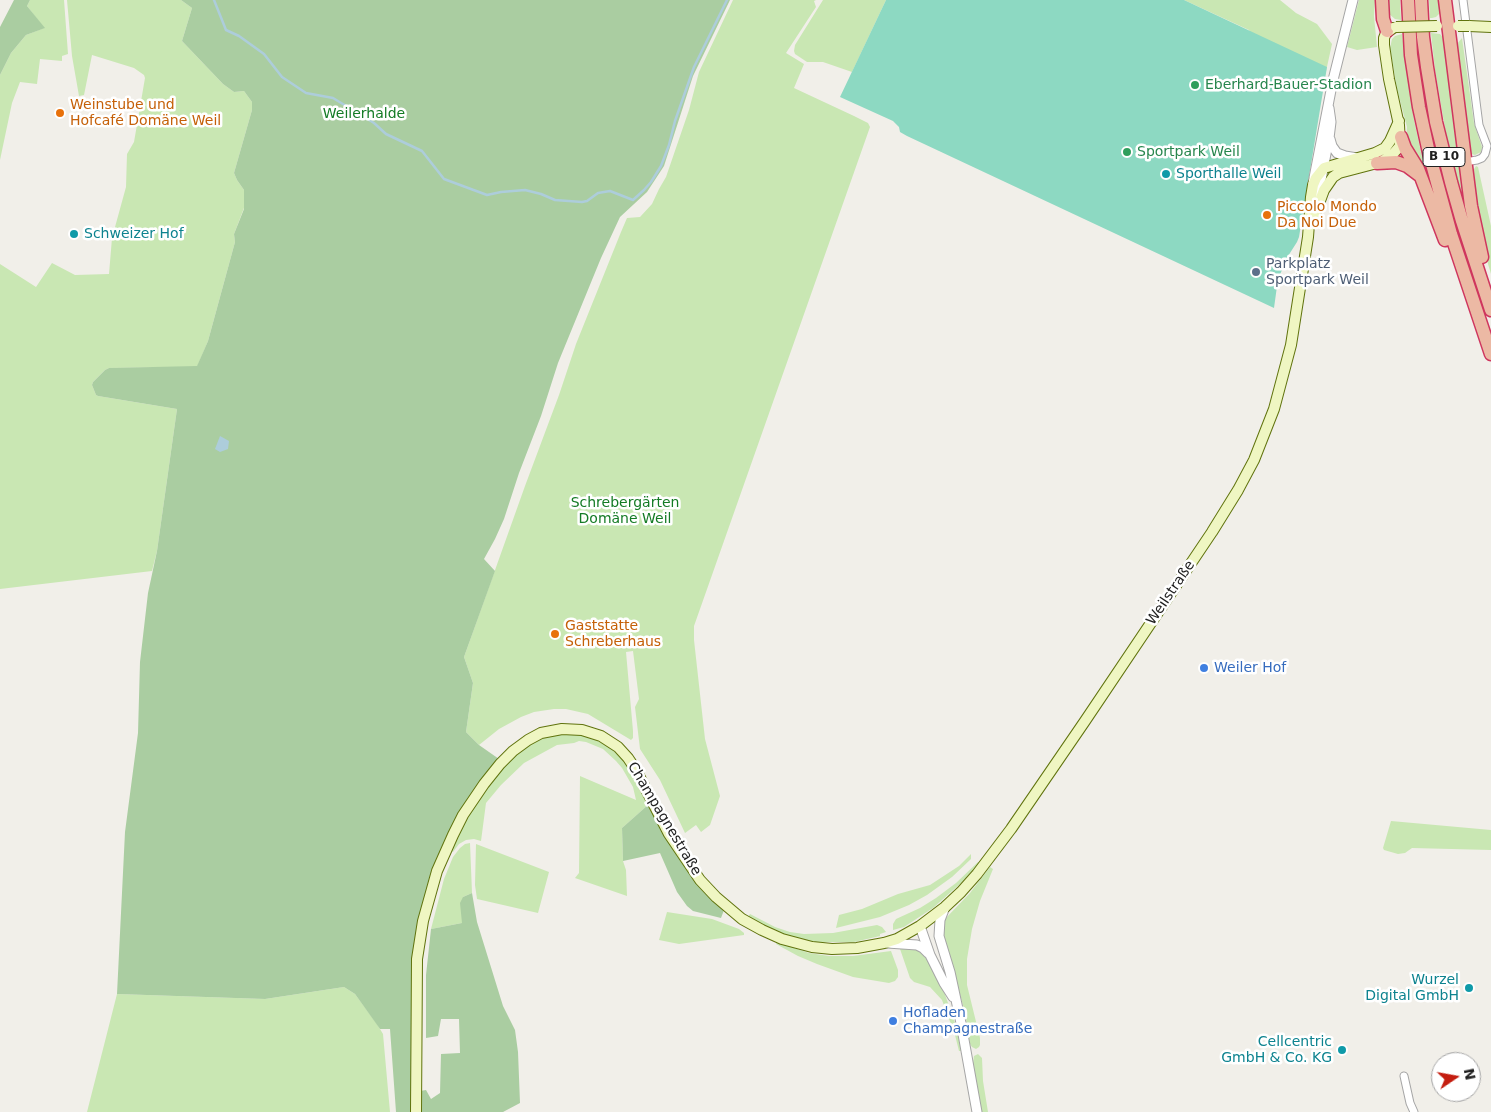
<!DOCTYPE html>
<meta charset="utf-8">
<style>
body{margin:0}
#map{position:relative;width:1491px;height:1112px;overflow:hidden;background:#f1efe9;font-family:"DejaVu Sans",sans-serif}
canvas{display:block}
.north{position:absolute;left:1431px;top:1052px;width:50px;height:50px;box-sizing:border-box;background:#fff;border:1px solid #a6a6a6;border-radius:50%;rotate:78deg;font-size:14px;font-weight:700;line-height:20px;text-align:center;color:#212121}
.north::after{content:'';display:block;margin:auto;width:18px;height:22px;background:#c41d0f;clip-path:polygon(50% 0,100% 100%,50% 72%,0 100%)}
</style>
<div id="map">
<canvas width="1491" height="1112"></canvas>
<div class="north">N</div>
</div>
<script>
const context = document.querySelector('canvas').getContext('2d');
context.lineJoin = 'round';
function fillPath(path, color) { context.fillStyle = color; context.fill(path, 'evenodd'); }
const poly = rows => new Path2D(rows.map(r => 'M' + r).join(''));
function trace(path, color, width, dash) { context.strokeStyle = color; context.lineWidth = width; context.lineCap = dash ? 'butt' : 'round'; context.setLineDash(dash || []); context.stroke(path); }
function write(font, color, halo, rows, align = 'center') {
  context.font = font + ' "DejaVu Sans",sans-serif'; context.lineWidth = 5; context.setLineDash([]); context.textBaseline = 'middle'; context.strokeStyle = halo; context.fillStyle = color; for (const [text, x, y, turn = 0] of rows) {
    context.save(); context.translate(x, y); context.rotate((+turn || 0) * Math.PI / 180); context.textAlign = isNaN(turn) ? turn : align; if (halo) context.strokeText(text, 0, 0); context.fillText(text, 0, 0); context.restore();
  }
}
const grass = poly([
 [30,0,64,0,68,54,62,56,62,61,40,59,37,84,20,82,12,103,0,160,0,75,11,53,26,35,44,28,27,6],
 [67,0,181,0,192,8,182,41,223,84,234,92,244,91,252,102,252,110,234,173,237,180,244,190,244,208,234,234,235,242,208,341,197,367,109,368,105,370,93,382,92,385,96,395,98,396,177,409,157,551,152,571,0,589,0,264,36,287,52,263,75,275,109,274,112,238,126,187,127,154,134,142,145,78,144,75,134,68,92,55,84,95,79,96,72,56],
 [733,0,816,0,814,1,816,7,786,53,804,64,794,88,854,116,868,123,870,127,694,626,694,640,705,739,720,796,710,825,701,832,696,825,685,833,660,780,640,749,635,707,639,699,633,651,626,652,633,731,633,738,631,740,588,714,566,709,554,709,534,712,521,717,499,729,479,745,466,732,473,683,464,657,525,486,559,395,576,344,621,232,627,218,640,217,652,204,659,189,666,177,689,110,699,72],
 [823,0,886,0,852,72,823,62,807,62,795,54,794,51,795,45],
 [1184,0,1280,0,1296,13,1317,24,1332,44,1323,85,1310,169,1307,169,1249,30],
 [1359,0,1375,0,1374,16,1377,47,1357,50,1347,47],
 [1387,0,1400,0,1401,20,1395,19,1389,14],
 [1429,0,1441,0,1440,13,1436,17,1432,18,1430,18],
 [1431,33,1440,34,1445,40,1469,221,1462,201,1446,134,1435,70],
 [1402,34,1414,120,1424,166,1434,193,1406,143,1407,127,1397,89,1390,48,1392,39,1395,36],
 [1462,38,1474,123,1482,147,1481,152,1475,155,1471,154,1468,151,1457,44],
 [1476,166,1478,167,1491,226,1491,274,1483,247,1471,174],
 [561,733,576,734,592,738,608,746,621,758,628,766,649,804,622,828,623,861,626,870,627,896,575,878,579,873,580,776,636,800,633,787,622,768,616,761,603,749,586,742,579,741,574,743,557,745,524,763,501,785,486,803,481,841,474,839,466,840,459,844,453,852,450,850,466,817,495,775,512,758,527,747,540,739],
 [1391,821,1491,830,1491,850,1412,848,1405,853,1398,854,1384,850,1383,848],
 [470,843,472,893,463,897,462,923,431,929,444,879,453,857,460,848,465,844],
 [476,844,549,872,538,913,477,899,475,885],
 [971,854,971,859,952,877,927,895,909,905,880,917,836,928,839,915,862,909,898,894,930,885,959,866],
 [978,862,979,863,961,883,933,908,904,927,893,930,893,924,896,919,920,908,936,898,956,883],
 [990,867,993,869,980,901,972,929,967,959,967,985,980,1038,980,1045,979,1047,976,1049,972,1047,970,1044,965,1013,955,975,942,931,945,919,970,893],
 [667,912,712,919,739,929,744,933,744,935,679,944,659,940],
 [750,914,775,927,790,932,804,934,833,933,877,925,882,927,886,932,880,934,880,936,854,942,816,942,789,937,772,931,748,917],
 [777,942,809,953,829,956,853,956,891,951,898,970,898,977,895,981,889,983,853,977,817,964,798,956,776,944],
 [911,947,920,950,926,955,943,989,958,1031,961,1050,961,1051,959,1051,955,1035,942,1000,930,987,914,982,910,978,900,949],
 [344,987,355,994,377,1024,383,1034,390,1112,87,1112,117,994,265,999],
 [978,1054,982,1058,983,1081,988,1112,982,1112,977,1088,973,1063,974,1056]
]);
const forest = poly([
 [14,0,30,0,27,6,45,28,26,35,11,53,0,75,0,27],
 [181,0,730,0,693,76,664,166,647,192,620,217,601,258,558,363,541,416,519,473,504,519,495,539,484,559,495,571,464,657,473,683,466,732,479,745,499,759,450,830,434,866,421,909,412,969,413,1112,396,1112,390,1029,380,1029,355,994,344,987,265,999,117,994,125,832,138,733,140,662,148,593,157,551,177,409,98,396,96,395,92,385,93,382,105,370,109,368,197,366,208,341,235,242,234,234,244,209,244,190,237,180,234,173,252,110,252,102,244,91,234,92,223,84,182,41,192,8],
 [649,804,724,910,721,918,693,911,687,906,677,892,660,853,623,861,622,828],
 [472,893,477,922,503,1006,515,1030,518,1052,520,1103,503,1112,420,1112,420,1091,426,1090,431,1099,440,1093,441,1054,460,1053,459,1019,441,1019,438,1036,426,1038,426,975,431,929,462,923,460,903,463,897]
]);
const pitch = poly([
 [886,0,1184,0,1327,67,1299,237,1297,242,1283,264,1282,270,1278,279,1274,308,907,136,900,132,899,127,893,121,840,97]
]);
const water = poly([
 [220,436,229,441,228,449,220,452,215,449]
]);
const stream = poly([
 [214,0,226,30,239,36,264,54,282,77,306,93,333,98,374,123,386,134,422,151,444,179,487,195,501,192,525,190,541,194,555,200,582,202,587,201,598,193,610,191,633,200,644,190,651,182,661,166,669,145,675,121,694,67,727,0]
]);
const minor = poly([
 [1463,0,1479,125,1487,146,1485,154,1482,158,1477,160,1465,162],
 [1404,1076,1410,1103,1414,1112]
]);
const tertiary = poly([
 [1330,139,1332,146,1337,153,1345,156,1357,158],
 [1313,183,1333,80,1353,0],
 [1317,201,1329,138,1331,122,1329,108],
 [945,907,940,920,939,936,950,972,961,1023,977,1112],
 [920,926,930,955,944,983,953,997],
 [887,943,917,945,923,948,928,953]
]);
const secondary = poly([
 [1469,26,1491,27],
 [1314,217,1324,190,1333,177,1339,173,1381,162,1392,155,1400,146,1399,125,1389,79,1384,45,1384,38,1386,33,1393,28],
 [416,1112,417,959,423,921,437,871,453,835,463,815,484,784,500,764,513,751,528,740,541,733,562,729,582,730,601,736,618,747,628,758,636,770,669,834,700,880,716,897,742,919,762,930,782,939,812,947,832,949,857,948,884,943,897,939,920,926,945,907,961,892,977,874,1011,829,1085,721,1212,532,1238,490,1254,460,1274,409,1291,345,1308,237,1311,197,1313,185,1316,178,1324,168,1375,153,1385,148,1390,141,1399,121]
]);
const trunk = poly([
 [1382,0,1383,19,1387,31],
 [1408,0,1411,55,1419,107,1429,153,1451,234,1491,354],
 [1421,0,1423,37,1427,67,1436,122,1451,182,1462,221,1491,310],
 [1445,0,1471,206,1482,257],
 [1401,137,1405,148,1418,169,1445,240],
 [1377,163,1396,162,1407,166,1419,175]
]);
const secondaryBridge = poly([
 [1458,26,1469,26],
 [1396,27,1437,26]
]);
const markers = [
 [1195,85,5,"#2e9e5b"],
 [60,113,5,"#e8710a"],
 [1127,152,5,"#2e9e5b"],
 [1166,174,5,"#0f9aa8"],
 [1267,215,5,"#e8710a"],
 [74,234,5,"#0f9aa8"],
 [1256,272,5,"#5c6f8a"],
 [555,634,5,"#e8710a"],
 [1204,668,5,"#3f7fe0"],
 [1469,988,5,"#0f9aa8"],
 [893,1021,5,"#3f7fe0"],
 [1342,1050,5,"#0f9aa8"]
];
const shields = [
 [1444,157,42]
];
const shieldNames = [
 ["B 10",1444,157]
];
const leisureNames = [
 ["Eberhard-Bauer-Stadion",1205,85],
 ["Sportpark Weil",1137,152]
];
const foodNames = [
 ["Weinstube und",70,105],
 ["Hofcafé Domäne Weil",70,121],
 ["Piccolo Mondo",1277,207],
 ["Da Noi Due",1277,223],
 ["Gaststatte",565,626],
 ["Schreberhaus",565,642]
];
const parkNames = [
 ["Weilerhalde",364,114],
 ["Schrebergärten",625,503],
 ["Domäne Weil",625,519]
];
const cultureNames = [
 ["Sporthalle Weil",1176,174],
 ["Schweizer Hof",84,234],
 ["Wurzel",1459,980,"right"],
 ["Digital GmbH",1459,996,"right"],
 ["Cellcentric",1332,1042,"right"],
 ["GmbH & Co. KG",1332,1058,"right"]
];
const serviceNames = [
 ["Parkplatz",1266,264],
 ["Sportpark Weil",1266,280]
];
const streetNames = [
 ["Weilstraße",1171,593,-56],
 ["Champagnestraße",664,819,59]
];
const shopNames = [
 ["Weiler Hof",1214,668],
 ["Hofladen",903,1013],
 ["Champagnestraße",903,1029]
];
fillPath(grass, '#c9e7b3');
fillPath(forest, '#aacda1');
fillPath(pitch, '#8dd9c2');
fillPath(water, '#adcddb');
trace(stream, '#adcddb', 2.5);
trace(minor, '#a5a5a5', 9);
trace(tertiary, '#a5a5a5', 11);
trace(secondary, '#60730d', 12);
trace(trunk, '#cf365e', 15);
trace(minor, '#fff', 7);
trace(tertiary, '#fff', 9);
trace(secondary, '#eff6c2', 10);
trace(trunk, '#ecb9a4', 12);
trace(secondaryBridge, '#60730d', 12, []);
trace(secondaryBridge, '#eff6c2', 10);
for (const [x, y, r, color] of markers) { const dot = new Path2D(); dot.arc(x, y, r, 0, 2 * Math.PI); context.fillStyle = color; context.fill(dot); trace(dot, '#fff', 2); }
for (const [x, y, w] of shields) { const box = new Path2D(); box.roundRect(x - w / 2, y - 9.5, w, 19, 4); context.fillStyle = '#fff'; context.fill(box); trace(box, '#212121', 1); }
write('bold 12px', '#212121', null, shieldNames);
write('14px', '#27864d', '#fff', leisureNames, 'left');
write('14px', '#c56008', '#fff', foodNames, 'left');
write('14px', '#147b25', '#fff', parkNames);
write('14px', '#0d838f', '#fff', cultureNames, 'left');
write('14px', '#4e5e75', '#fff', serviceNames, 'left');
write('14px', '#212121', '#fff', streetNames);
write('14px', '#366cbe', '#fff', shopNames, 'left');
</script>
